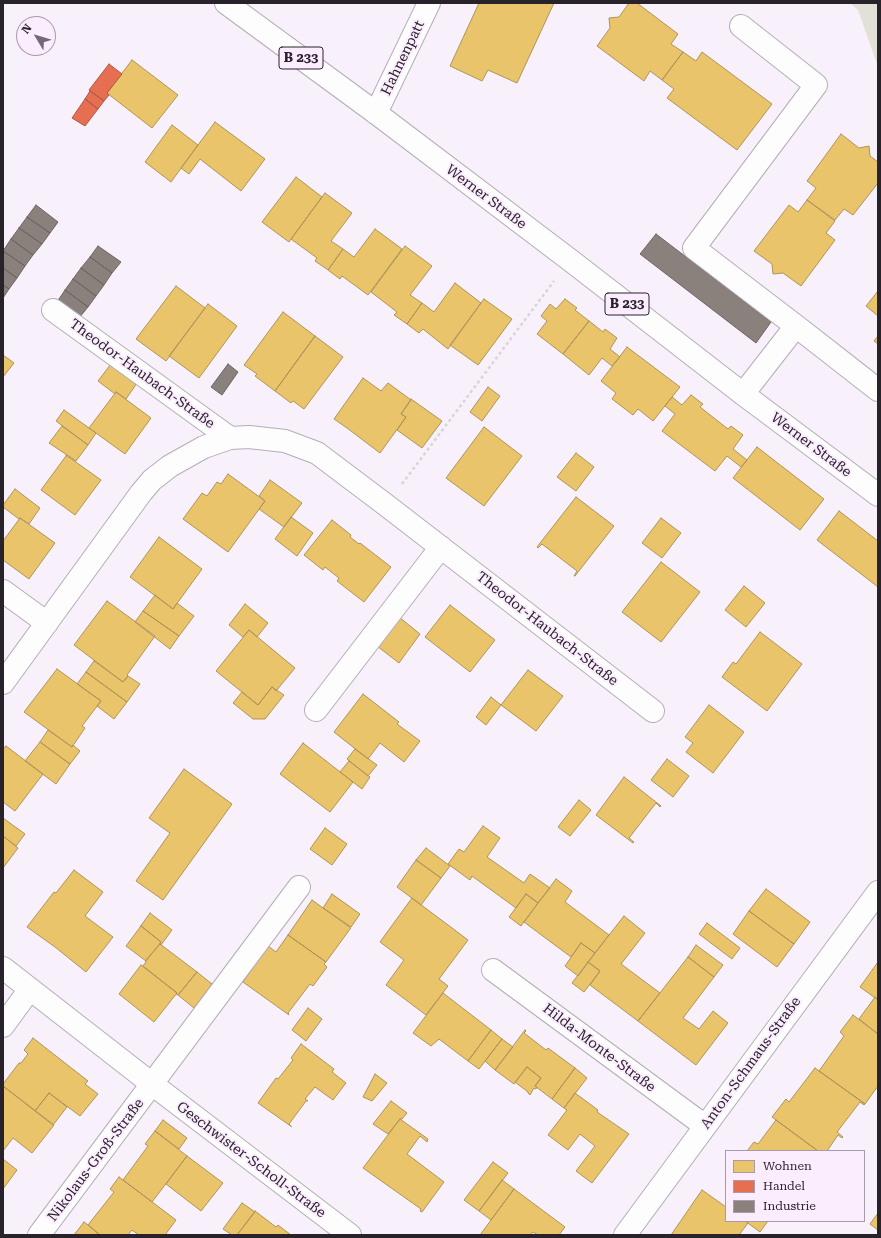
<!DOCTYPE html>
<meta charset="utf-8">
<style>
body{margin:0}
#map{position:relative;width:881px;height:1238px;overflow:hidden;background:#f8f0fa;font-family:"Roboto Serif",serif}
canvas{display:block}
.frame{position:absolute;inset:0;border:4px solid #28222a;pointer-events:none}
.legend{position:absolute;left:725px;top:1150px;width:140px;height:72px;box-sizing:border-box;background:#fbecfe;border:1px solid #a79ba9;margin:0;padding:5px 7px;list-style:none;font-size:12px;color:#28222a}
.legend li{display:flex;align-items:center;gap:8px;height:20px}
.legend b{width:20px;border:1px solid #a79ba9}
.north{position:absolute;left:16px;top:16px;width:40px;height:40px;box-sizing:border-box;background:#fbecfe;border:1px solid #a79ba9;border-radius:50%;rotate:308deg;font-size:11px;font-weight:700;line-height:16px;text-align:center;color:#28222a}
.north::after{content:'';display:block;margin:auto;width:14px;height:18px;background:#716a73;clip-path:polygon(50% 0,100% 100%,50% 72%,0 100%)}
</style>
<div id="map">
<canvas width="881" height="1238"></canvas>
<div class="frame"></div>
<ul class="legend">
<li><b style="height:11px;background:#e9c46a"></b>Wohnen</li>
<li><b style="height:11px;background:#e76f51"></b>Handel</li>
<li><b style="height:11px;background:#8a817c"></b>Industrie</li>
</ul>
<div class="north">N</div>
</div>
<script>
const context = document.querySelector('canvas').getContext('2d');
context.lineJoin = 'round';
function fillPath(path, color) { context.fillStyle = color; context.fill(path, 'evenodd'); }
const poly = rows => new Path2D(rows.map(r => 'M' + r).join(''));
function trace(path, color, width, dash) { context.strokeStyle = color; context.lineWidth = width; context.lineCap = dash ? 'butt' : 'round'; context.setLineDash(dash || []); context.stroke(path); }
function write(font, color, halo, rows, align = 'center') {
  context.font = font + ' "Roboto Serif",serif'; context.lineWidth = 4; context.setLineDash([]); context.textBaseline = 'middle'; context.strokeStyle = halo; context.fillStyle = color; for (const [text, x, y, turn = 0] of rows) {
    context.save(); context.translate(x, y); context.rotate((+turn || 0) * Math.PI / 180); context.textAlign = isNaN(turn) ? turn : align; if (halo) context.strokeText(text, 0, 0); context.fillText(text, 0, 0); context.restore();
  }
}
const green = poly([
 [850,3,878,3,878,67,858,10]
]);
const homes = poly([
 [479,3,554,3,517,83,488,70,482,81,450,66,479,3],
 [629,3,637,3,678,34,671,44,683,52,662,80,650,71,644,81,597,46,610,28,609,18,619,17,629,3],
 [683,52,696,61,702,52,772,104,737,150,667,98,674,89,662,80,683,52],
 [132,60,178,95,152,128,107,93,132,60],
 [215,122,265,159,241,191,200,159,189,174,181,168,215,122],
 [172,125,198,145,171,182,145,162,172,125],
 [841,134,859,148,869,146,870,156,878,162,878,183,853,215,844,209,835,220,807,200,816,188,807,181,841,134],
 [296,177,322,197,289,242,262,222,296,177],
 [325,193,352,213,331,241,343,249,328,270,315,261,317,258,291,239,325,193],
 [807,200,835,221,826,233,835,240,801,286,783,273,773,274,772,264,754,251,789,205,798,212,807,200],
 [375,229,402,249,368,295,342,276,340,279,328,270,343,249,354,257,375,229],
 [405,246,432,266,410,295,422,303,407,324,394,315,397,312,371,292,405,246],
 [455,283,481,303,448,349,423,329,419,333,407,324,422,303,434,312,455,283],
 [176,286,205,308,166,361,136,339,176,286],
 [878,291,878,316,866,306,878,291],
 [484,299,512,319,478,365,450,345,484,299],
 [565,299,577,308,575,310,589,321,563,354,537,334,547,321,541,316,550,304,556,309,565,299],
 [208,304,237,326,199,378,169,356,208,304],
 [283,312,315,336,275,391,255,376,257,374,244,365,283,312],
 [589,321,603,332,605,329,617,338,610,349,620,357,612,366,602,358,589,375,563,354,589,321],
 [315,336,343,357,304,409,293,401,291,403,275,391,315,336],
 [878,336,878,344,874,341,878,336],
 [627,347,680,387,653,421,638,409,633,415,612,399,616,393,601,381,627,347],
 [3,355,14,363,3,377,3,355],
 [111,364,137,383,126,399,116,392,115,394,98,381,111,364],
 [363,378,381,391,388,383,411,400,401,414,406,417,380,453,347,428,334,419,363,378],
 [488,387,500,396,482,421,470,412,488,387],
 [116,392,151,418,125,454,89,428,116,392],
 [691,395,703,404,700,407,728,429,731,426,743,435,733,449,747,460,741,467,727,456,715,471,662,431,675,414,665,406,672,397,682,405,691,395],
 [411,399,442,421,422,448,397,430,406,417,401,414,411,399],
 [64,410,96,433,88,445,56,421,64,410],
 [62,426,88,445,76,461,49,443,62,426],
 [484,427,522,456,484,506,446,478,484,427],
 [757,447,824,499,800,530,733,478,757,447],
 [576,453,594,467,576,491,557,477,576,453],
 [66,456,66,455,101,480,75,515,41,490,66,456],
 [228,474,265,501,228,552,183,519,202,493,207,496,217,482,221,484,228,474],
 [270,480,302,503,284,527,259,509,265,501,259,496,270,480],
 [15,489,40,508,29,524,20,518,19,519,3,507,3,505,15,489],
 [576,497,614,526,575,576,574,576,577,571,542,544,538,548,537,547,576,497],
 [839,511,878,541,878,587,817,540,839,511],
 [291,517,313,533,297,556,275,539,291,517],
 [20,518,55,543,29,579,3,560,3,541,20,518],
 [661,518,681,533,662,558,642,543,661,518],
 [332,520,351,535,350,537,359,544,360,543,391,567,364,602,337,581,339,578,325,567,323,570,304,555,332,520],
 [159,537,202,569,173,609,130,577,159,537],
 [661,562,700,592,661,642,622,612,661,562],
 [744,586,765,603,746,627,725,610,744,586],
 [155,595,173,609,177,603,194,616,179,636,143,611,155,595],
 [107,601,155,636,127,675,128,676,123,682,74,645,107,601],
 [245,604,268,623,257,637,249,630,243,637,229,625,245,604],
 [450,605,495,640,470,672,425,637,450,605],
 [143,611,179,636,170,649,135,622,143,611],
 [399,617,420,634,399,663,377,646,399,617],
 [249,630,295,668,276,691,272,687,258,705,216,671,249,630],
 [760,632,802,664,767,711,722,677,733,662,736,664,760,632],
 [94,661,123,682,128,676,140,684,127,702,86,672,94,661],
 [57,669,101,701,82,726,85,728,72,747,24,712,57,669],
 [528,670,563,696,536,731,501,705,528,670],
 [86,672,127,702,114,719,97,706,101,701,77,684,86,672],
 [272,687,284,695,265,719,253,719,233,703,242,692,258,705,272,687],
 [363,694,399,722,397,724,420,741,404,762,380,743,368,759,334,732,363,694],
 [491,697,501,705,486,725,476,717,491,697],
 [709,705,744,732,713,773,686,752,693,743,685,737,709,705],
 [48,730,72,747,73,745,80,751,70,764,40,742,48,730],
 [40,742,70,764,56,784,25,761,40,742],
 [303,743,353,782,330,812,280,774,303,743],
 [6,746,43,774,15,811,3,802,3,749,6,746],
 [355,749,377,765,368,776,347,759,355,749],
 [667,759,689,776,673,797,651,780,667,759],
 [349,761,370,777,362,789,340,772,349,761],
 [184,769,232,804,163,900,136,881,170,833,149,818,184,769],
 [624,777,661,806,660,807,656,803,629,838,634,842,633,843,596,815,624,777],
 [579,800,591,810,570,836,558,827,579,800],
 [3,818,25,834,16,846,3,836,3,818],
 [483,826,500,838,487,857,524,883,530,874,550,888,538,903,526,894,516,908,472,876,470,880,448,864,459,849,464,852,483,826],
 [325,828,347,844,332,865,310,849,325,828],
 [3,836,18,848,3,868,3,836],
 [426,848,450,866,441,878,416,860,426,848],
 [416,860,441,878,421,905,397,887,416,860],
 [74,870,103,892,85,916,113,937,86,972,55,947,27,927,54,892,56,893,74,870],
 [556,879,572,891,565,902,609,935,595,953,581,943,571,957,524,922,556,879],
 [766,889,810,922,794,944,749,911,766,889],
 [332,894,360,914,351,927,323,908,332,894],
 [526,894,538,903,521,926,509,917,526,894],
 [412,898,468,940,439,979,448,986,426,1015,386,985,404,960,380,942,412,898],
 [312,900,351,928,350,929,326,962,288,935,312,900],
 [749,911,794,944,777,967,733,934,749,911],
 [150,913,172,930,161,945,160,944,161,942,141,926,140,927,150,913],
 [624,916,645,933,621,964,660,993,638,1021,590,985,600,971,588,962,624,916],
 [707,923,740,948,732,959,699,934,707,923],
 [141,926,161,942,146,961,126,946,141,926],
 [288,935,326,962,324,964,327,967,313,986,310,984,288,1013,289,1015,243,982,268,946,276,952,288,935],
 [581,943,595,953,578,976,565,966,581,943],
 [160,944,197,972,178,995,176,994,177,993,143,966,146,962,145,961,160,944],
 [696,945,723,965,714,977,688,957,696,945],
 [688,957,714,977,683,1018,699,1029,713,1011,728,1023,696,1065,638,1021,688,957],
 [588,962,600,971,584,992,572,983,588,962],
 [878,962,878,1000,860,987,878,962],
 [141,965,177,993,154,1022,119,994,141,965],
 [197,972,212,984,194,1008,178,995,197,972],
 [443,993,491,1030,468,1061,439,1039,431,1046,413,1033,443,993],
 [875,997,878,1000,878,1034,859,1019,875,997],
 [308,1008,322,1019,306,1041,292,1030,308,1008],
 [853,1015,878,1034,878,1086,865,1104,819,1071,844,1036,840,1032,853,1015],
 [491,1030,502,1039,479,1069,468,1061,491,1030],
 [525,1030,526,1031,524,1033,546,1050,548,1048,575,1068,552,1099,535,1086,541,1078,527,1067,514,1084,495,1070,525,1030],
 [33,1038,88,1081,85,1084,98,1094,80,1116,49,1093,35,1111,3,1086,3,1084,19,1063,21,1063,28,1054,24,1050,33,1038],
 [502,1039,513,1047,495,1070,485,1061,502,1039],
 [301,1044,334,1069,332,1072,346,1083,333,1100,315,1087,305,1099,308,1101,306,1101,289,1124,292,1127,258,1103,276,1078,278,1079,293,1060,291,1058,301,1044],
 [527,1067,541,1078,535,1086,537,1087,536,1089,534,1088,530,1095,528,1093,528,1092,515,1082,527,1067],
 [575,1068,587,1078,564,1108,552,1099,575,1068],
 [815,1068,865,1104,864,1105,860,1102,837,1132,843,1137,842,1138,838,1135,827,1151,818,1151,772,1117,786,1099,789,1102,815,1068],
 [375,1074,387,1083,372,1101,363,1097,375,1074],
 [3,1086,54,1125,32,1153,13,1138,3,1151,3,1086],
 [49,1093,67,1107,53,1125,35,1111,49,1093],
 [575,1093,598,1110,597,1112,629,1134,592,1183,576,1171,595,1146,580,1134,568,1150,548,1135,567,1110,564,1108,575,1093],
 [391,1101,407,1113,402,1119,400,1119,388,1134,373,1124,391,1101],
 [400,1119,428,1139,427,1142,420,1136,407,1154,444,1182,422,1212,420,1211,421,1209,363,1168,400,1119],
 [163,1120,187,1138,179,1149,155,1131,163,1120],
 [776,1120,818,1151,747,1151,754,1142,758,1144,776,1120],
 [155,1131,187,1156,152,1202,123,1180,148,1146,145,1144,155,1131],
 [187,1156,223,1183,201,1211,166,1184,187,1156],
 [3,1159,17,1170,3,1189,3,1159],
 [493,1162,508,1173,479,1211,464,1200,493,1162],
 [119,1177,176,1220,165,1235,139,1235,132,1230,128,1235,100,1235,88,1225,114,1192,110,1189,119,1177],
 [502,1180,514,1189,491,1220,479,1211,502,1180],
 [514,1189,565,1227,559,1235,538,1235,533,1232,530,1235,480,1235,514,1189],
 [702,1190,726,1207,726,1221,745,1221,748,1223,739,1235,671,1235,702,1190],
 [242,1203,255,1212,237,1235,232,1235,223,1229,242,1203],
 [255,1211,276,1227,278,1225,291,1235,237,1235,255,1211],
 [878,1213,878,1230,870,1224,878,1213],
 [745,1221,768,1221,760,1232,745,1221],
 [84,1222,88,1225,100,1235,74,1235,84,1222]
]);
const shops = poly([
 [109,64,122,74,107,93,109,95,104,101,89,90,109,64],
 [90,91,104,101,98,109,85,99,90,91],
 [85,99,98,109,85,126,72,118,85,99]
]);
const industry = poly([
 [36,205,58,222,50,233,27,217,36,205],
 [27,217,50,233,42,244,19,228,27,217],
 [19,228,42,244,33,255,11,239,19,228],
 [656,234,771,322,756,343,640,254,656,234],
 [11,239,33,255,25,266,3,251,11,239],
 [98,246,121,262,112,273,90,257,98,246],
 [3,251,25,266,17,278,3,268,3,251],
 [90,257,112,273,104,285,81,268,90,257],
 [3,268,17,278,9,289,3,285,3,268],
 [81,268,104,285,96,296,73,279,81,268],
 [73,279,96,296,88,307,65,290,73,279],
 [3,285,9,289,3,298,3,285],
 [65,290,88,307,79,318,57,302,65,290],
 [228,364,238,372,222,395,211,387,228,364]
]);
const path = poly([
 [402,484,554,281]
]);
const minor = poly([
 [741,26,816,85,694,248,796,326],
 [376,113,429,3],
 [53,310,230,438],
 [743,394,796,326,878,390],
 [3,591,47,623],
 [3,683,141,493,152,480,170,466,204,447,230,438,249,437,285,441,317,453,386,505,653,711],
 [316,710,441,547],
 [3,968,152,1084,350,1235],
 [493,970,705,1126],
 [3,1026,30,989],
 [39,1235,299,887],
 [625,1235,878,892]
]);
const major = poly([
 [226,3,376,113,570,260,743,394,878,495]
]);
const shields = [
 [301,58,44],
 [627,304,44]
];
const shieldNames = [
 ["B 233",301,58],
 ["B 233",627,304]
];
const streetNames = [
 ["Hahnenpatt",403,58,-64],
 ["Werner Straße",486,197,37],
 ["Theodor-Haubach-Straße",142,374,36],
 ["Werner Straße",811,445,37],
 ["Theodor-Haubach-Straße",547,629,38],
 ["Hilda-Monte-Straße",599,1048,37],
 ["Anton-Schmaus-Straße",751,1063,-54],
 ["Nikolaus-Groß-Straße",96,1160,-53],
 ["Geschwister-Scholl-Straße",251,1160,37]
];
fillPath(green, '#e1e1d7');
fillPath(homes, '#e9c46a');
trace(homes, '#af9357', 1);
fillPath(shops, '#e76f51');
trace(shops, '#ae5845', 1);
fillPath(industry, '#8a817c');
trace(industry, '#6d6463', 1);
trace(minor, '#b4adb6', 24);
trace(major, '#b4adb6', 24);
trace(path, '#d7d5d7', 2.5, [3, 3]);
trace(minor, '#fefdfe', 22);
trace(major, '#fefdfe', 22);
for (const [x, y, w] of shields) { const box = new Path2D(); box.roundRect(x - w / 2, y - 11, w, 22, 3); context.fillStyle = '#fbecfe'; context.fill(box); trace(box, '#28222a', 1); }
write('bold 13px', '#28222a', null, shieldNames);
write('14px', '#28222a', '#fbecfe', streetNames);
</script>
